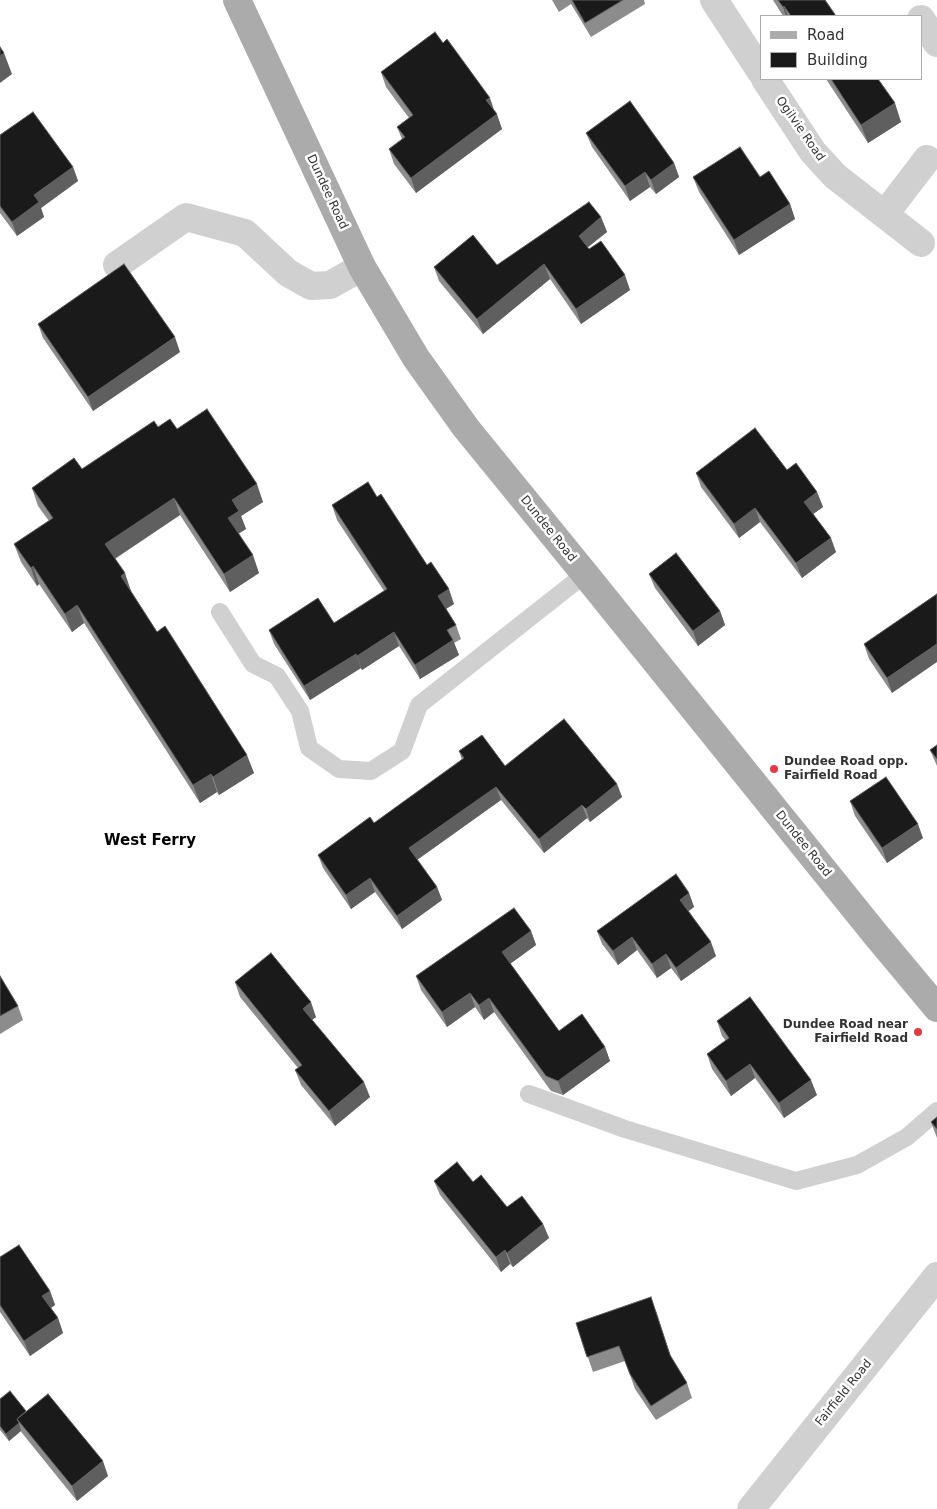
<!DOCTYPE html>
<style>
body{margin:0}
#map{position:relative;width:937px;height:1509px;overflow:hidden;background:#fff;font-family:"DejaVu Sans",sans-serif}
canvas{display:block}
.legend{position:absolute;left:760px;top:15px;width:162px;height:65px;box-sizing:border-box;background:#fff;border:1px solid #adadad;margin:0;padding:6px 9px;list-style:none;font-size:15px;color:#333}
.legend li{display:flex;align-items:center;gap:10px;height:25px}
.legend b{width:25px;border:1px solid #adadad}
</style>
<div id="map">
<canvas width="937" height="1509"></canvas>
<ul class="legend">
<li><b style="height:6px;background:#ababab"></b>Road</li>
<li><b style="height:14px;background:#1a1a1a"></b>Building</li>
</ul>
</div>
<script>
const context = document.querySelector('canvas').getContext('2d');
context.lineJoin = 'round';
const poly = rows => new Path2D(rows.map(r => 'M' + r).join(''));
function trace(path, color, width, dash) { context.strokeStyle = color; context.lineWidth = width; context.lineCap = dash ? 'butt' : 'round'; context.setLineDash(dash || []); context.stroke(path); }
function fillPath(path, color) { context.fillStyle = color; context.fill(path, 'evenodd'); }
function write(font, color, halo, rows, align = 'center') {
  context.font = font + ' "DejaVu Sans",sans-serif'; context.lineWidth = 5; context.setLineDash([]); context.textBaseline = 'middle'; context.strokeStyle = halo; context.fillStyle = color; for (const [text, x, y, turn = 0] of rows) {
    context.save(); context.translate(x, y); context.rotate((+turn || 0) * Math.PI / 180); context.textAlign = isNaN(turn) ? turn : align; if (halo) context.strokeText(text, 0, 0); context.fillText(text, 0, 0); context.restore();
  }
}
const lane = poly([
 [220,612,253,664,277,676,300,711,309,748,339,769,371,771,402,751,419,705,585,574],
 [529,1094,625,1129,796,1181,857,1165,907,1137,937,1111]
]);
const street = poly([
 [714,0,761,72],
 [921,19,937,43],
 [765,79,813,152,835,176,921,243],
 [885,214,927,159],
 [117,265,186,217,245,233,288,273,311,286,330,285,362,267],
 [751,1509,937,1276]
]);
const primary = poly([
 [237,0,362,267,416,358,466,428,585,574,876,935,937,1008]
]);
const wall = poly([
 [552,0,644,0,645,4,591,37,571,4,559,12],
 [773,0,825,0,836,16,783,16],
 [381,72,495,113,502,129,416,193,394,164,389,149,402,139,397,127,409,118,386,87],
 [826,79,878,79,901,122,868,143],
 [586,133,674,163,679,177,656,194,650,187,630,201,592,147],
 [0,135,73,167,78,181,41,208,44,217,17,236,0,213],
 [693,177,760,177,790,204,795,219,739,255,699,192],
 [601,217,607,232,587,248,630,290,581,324,550,279,483,334,439,281,434,267,497,265],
 [38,324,180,352,93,411,43,338],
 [177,429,263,502,241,516,246,529,239,533,259,573,230,592,180,515,115,559,131,591,157,632,254,773,219,795,217,792,200,803,84,623,72,632,39,584,37,586,21,562,14,544,49,521,38,506,32,488,82,469],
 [696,473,817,492,823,507,813,514,836,552,802,578,760,522,739,538,701,487],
 [377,497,427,565,454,604,446,609,456,625,461,639,454,643,459,655,420,679,399,646,362,670,361,668,310,700,274,644,269,630,334,623,384,591,337,520,332,505],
 [649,574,720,611,725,625,698,646,655,588],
 [937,594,892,693,869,659,864,644],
 [937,745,937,766,930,750],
 [459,751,505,766,617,784,622,797,590,822,587,818,544,853,501,800,417,860,437,887,442,900,402,929,375,892,351,909,323,868,318,855,374,823,462,760],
 [850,801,923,838,887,863,855,816],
 [689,893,694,907,689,911,716,956,681,981,671,968,657,978,637,950,618,965,602,944,597,931],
 [531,931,536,945,510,964,559,1031,605,1047,610,1061,563,1095,551,1091,494,1012,484,1020,475,1007,447,1027,421,990,416,976],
 [0,976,18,1006,23,1020,0,1034],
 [235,982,316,1017,312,1020,370,1097,335,1126,301,1085,295,1070,298,1068,240,997],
 [717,1021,817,1095,784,1118,755,1078,731,1096,712,1069,707,1054,726,1041,722,1036],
 [937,1117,937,1138,931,1122],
 [434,1181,473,1182,507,1207,543,1224,549,1238,513,1267,510,1264,501,1272,440,1195],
 [0,1257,50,1291,55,1305,51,1308,58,1318,63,1333,30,1356,0,1312],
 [656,1311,671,1357,687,1383,692,1398,656,1420,635,1389,625,1361,593,1372,576,1323],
 [0,1399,26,1411,108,1476,77,1501,22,1433,21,1431,9,1441,0,1430]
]);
const shadedWall = poly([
 [784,6,788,16,786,16,783,7],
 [4,53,12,74,0,83,0,56],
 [490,98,495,113,486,100],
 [895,103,901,122,868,143,861,125],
 [497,114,502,129,416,193,411,178],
 [674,163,679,177,656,194,651,180],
 [73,167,78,181,41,208,44,217,17,236,12,222,34,195],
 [645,172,650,187,630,201,625,186],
 [790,204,795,219,739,255,734,240],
 [601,217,607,232,584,250,579,236],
 [544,264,550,279,483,334,477,319],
 [625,275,630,290,581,324,576,309],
 [175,337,180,352,93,411,88,397],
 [257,484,263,502,241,516,246,529,235,536,228,518,232,500],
 [817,492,823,507,809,517,804,502],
 [174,498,180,515,111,561,105,544],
 [755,508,760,522,739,538,734,524],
 [831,538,836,552,802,578,796,563],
 [253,555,259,573,230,592,224,574],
 [33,566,39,584,37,586,31,568],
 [125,573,131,591,127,594,121,576],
 [449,589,454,604,444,610,438,596],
 [77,605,84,623,72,632,65,614],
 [720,611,725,625,698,646,693,631],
 [394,632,399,646,362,670,357,656],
 [453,640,459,655,420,679,415,665],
 [937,644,937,662,892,693,887,678],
 [356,654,361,668,310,700,304,686],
 [247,755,254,773,219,795,213,777],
 [211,774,217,792,200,803,193,785],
 [617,784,622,797,590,822,586,809],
 [496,787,501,800,414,862,409,848],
 [582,805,587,818,544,853,539,839],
 [918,824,923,838,887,863,882,848],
 [370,878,375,892,351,909,346,895],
 [437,887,442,900,402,929,397,916],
 [689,893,694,907,685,913,680,900],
 [531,931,536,945,507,966,502,952],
 [632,937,637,950,618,965,613,951],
 [711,942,716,956,681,981,676,968],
 [666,954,671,968,657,978,652,964],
 [470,993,475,1007,447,1027,442,1012],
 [489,998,494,1012,484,1020,479,1005],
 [311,1002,316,1017,308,1023,303,1009],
 [605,1047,610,1061,563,1095,558,1081],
 [750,1064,755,1078,731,1096,726,1081],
 [811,1080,817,1095,784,1118,779,1103],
 [364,1082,370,1097,335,1126,329,1111],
 [543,1224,549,1238,513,1267,507,1253],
 [505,1250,510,1264,501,1272,496,1257],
 [50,1291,55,1305,48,1310,42,1296],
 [58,1318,63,1333,30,1356,24,1341],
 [19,1423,21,1431,9,1441,6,1434],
 [103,1461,108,1476,77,1501,72,1486]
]);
const building = poly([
 [572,0,623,0,585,23,572,0],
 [778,0,825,0,836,16,791,16,784,6,783,7,778,0],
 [435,32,443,43,447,39,490,98,486,100,497,114,411,178,389,149,405,137,397,127,413,115,381,72,435,32],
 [0,47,4,53,0,56,0,47],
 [831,79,878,79,895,103,861,125,831,79],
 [630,101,674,163,651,180,645,172,625,186,586,133,630,101],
 [33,112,73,167,34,195,39,202,12,222,0,206,0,135,33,112],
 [740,147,760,177,769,171,790,204,734,240,693,177,740,147],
 [589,202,601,217,579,236,589,249,601,241,625,275,576,309,544,264,477,319,434,267,473,235,497,265,589,202],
 [124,264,175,337,88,397,38,324,124,264],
 [207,409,257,484,232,500,239,511,228,518,253,555,224,574,174,498,105,544,125,573,121,576,157,632,165,626,247,755,213,777,211,774,193,785,77,605,65,614,33,566,31,568,14,544,53,518,32,488,74,458,82,469,154,421,158,427,170,419,177,429,207,409],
 [755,428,787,470,796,463,817,492,804,502,831,538,796,563,755,508,734,524,696,473,755,428],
 [368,482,377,497,381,494,427,565,431,562,449,589,438,596,456,625,447,630,453,640,415,665,394,632,357,656,356,654,304,686,269,630,318,598,334,623,387,589,332,505,368,482],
 [676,553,720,611,693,631,649,574,676,553],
 [937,594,937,644,887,678,864,644,937,594],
 [564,719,617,784,586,809,582,805,539,839,496,787,409,848,437,887,397,916,370,878,346,895,318,855,370,817,374,823,464,758,459,751,482,735,505,766,564,719],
 [937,745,937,759,930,750,937,745],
 [886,777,918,824,882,848,850,801,886,777],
 [676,874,689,893,680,900,711,942,676,968,666,954,652,964,632,937,613,951,597,931,676,874],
 [514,908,531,931,502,952,559,1031,582,1014,605,1047,558,1081,546,1076,489,998,479,1005,470,993,442,1012,416,976,514,908],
 [271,953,311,1002,303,1009,364,1082,329,1111,295,1070,302,1065,235,982,271,953],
 [0,976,18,1006,0,1016,0,976],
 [750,997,811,1080,779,1103,750,1064,726,1081,707,1054,729,1038,717,1021,750,997],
 [937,1117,937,1129,931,1122,937,1117],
 [457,1162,473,1182,481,1175,507,1207,522,1196,543,1224,507,1253,505,1250,496,1257,434,1181,457,1162],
 [19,1245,50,1291,42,1296,58,1318,24,1341,0,1305,0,1257,19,1245],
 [651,1297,670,1355,687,1383,651,1406,630,1374,619,1346,587,1357,576,1323,651,1297],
 [10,1391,26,1411,17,1419,19,1423,6,1434,0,1426,0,1399,10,1391],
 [48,1394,103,1461,72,1486,17,1419,48,1394]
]);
const markers = [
 [774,769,5,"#e63946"],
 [918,1032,5,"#e63946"]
];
const streetNames = [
 ["Ogilvie Road",800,129,55],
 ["Dundee Road",327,192,65],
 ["Dundee Road",548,529,51],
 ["Dundee Road",803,844,51],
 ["Fairfield Road",844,1393,-51]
];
const poiNames = [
 ["Dundee Road opp.",784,762],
 ["Fairfield Road",784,776],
 ["Dundee Road near",908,1025,"right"],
 ["Fairfield Road",908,1039,"right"]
];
const quarterNames = [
 ["West Ferry",150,841]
];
trace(lane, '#d0d0d0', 18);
trace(street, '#d0d0d0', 28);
trace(primary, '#ababab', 28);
fillPath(wall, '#8c8c8c');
fillPath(shadedWall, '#5f5f5f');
fillPath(building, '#1a1a1a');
trace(building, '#5f5f5f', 1);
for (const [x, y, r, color] of markers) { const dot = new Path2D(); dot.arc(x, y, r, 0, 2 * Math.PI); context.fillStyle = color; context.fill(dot); trace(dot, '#fff', 2); }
write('12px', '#333', '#fff', streetNames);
write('bold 12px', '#333', '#fff', poiNames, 'left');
write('bold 15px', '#000', '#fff', quarterNames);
</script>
